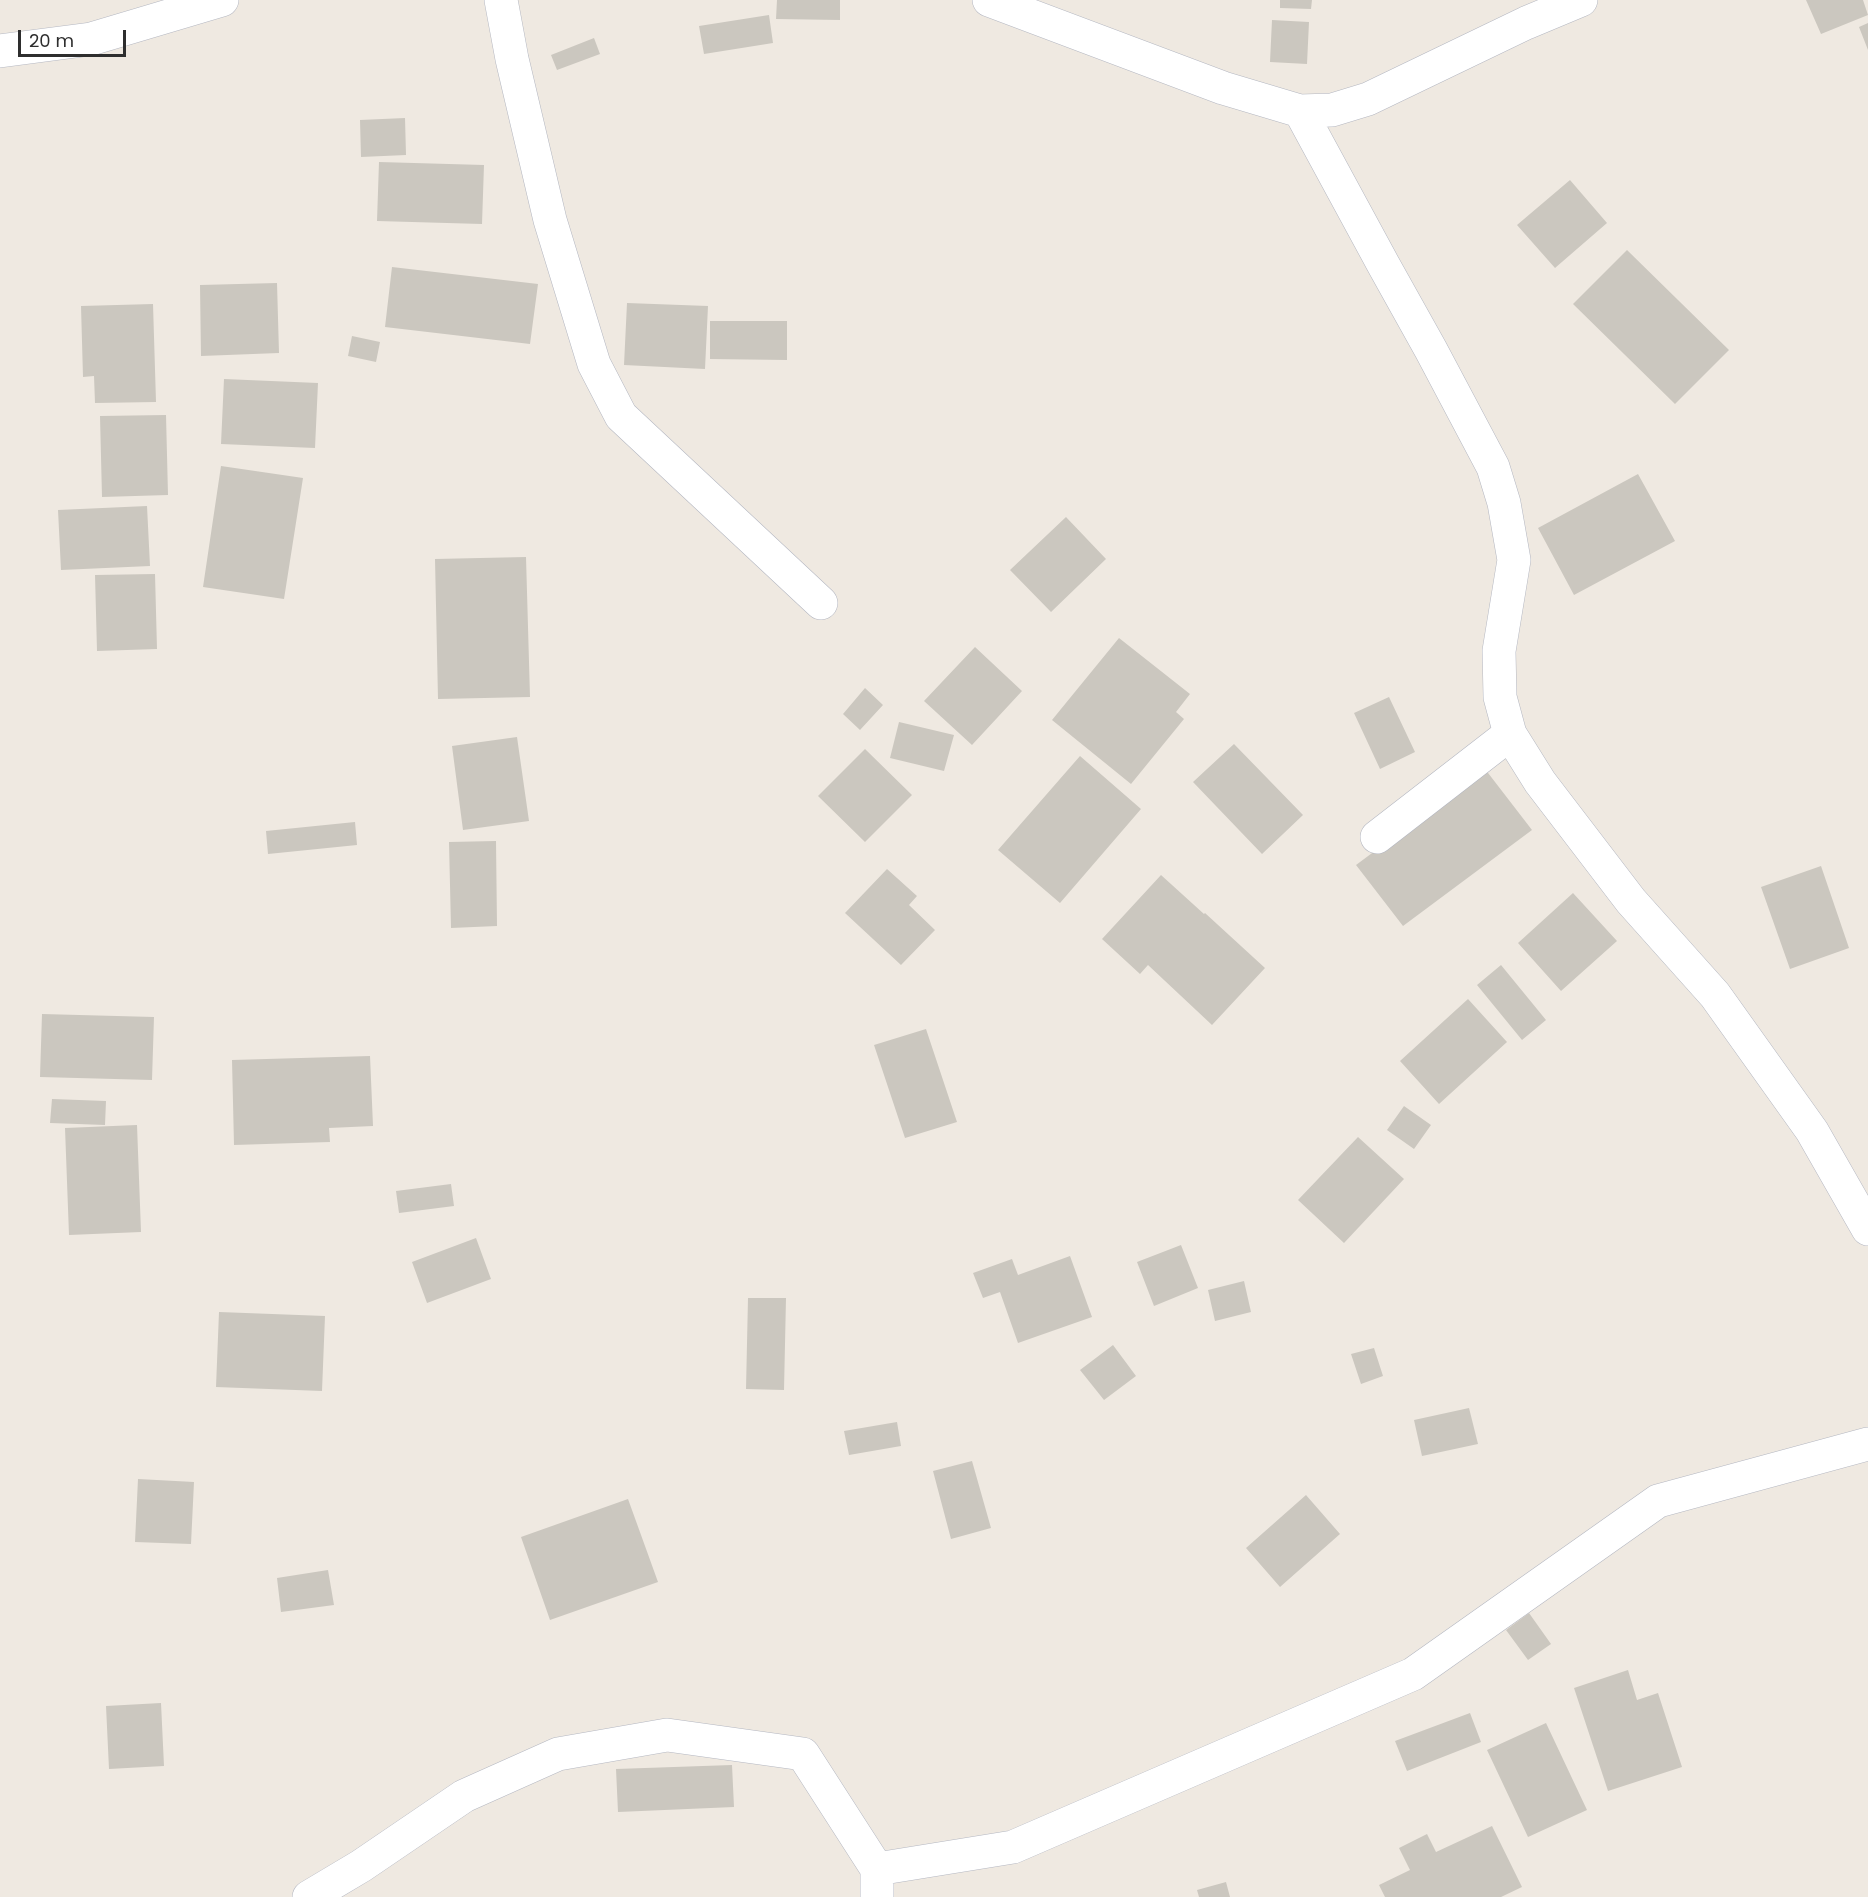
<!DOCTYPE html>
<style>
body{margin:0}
#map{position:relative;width:1868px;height:1897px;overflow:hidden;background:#efe9e1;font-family:Poppins,sans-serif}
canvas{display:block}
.scale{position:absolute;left:18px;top:30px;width:108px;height:27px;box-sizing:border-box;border:3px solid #2e2e2e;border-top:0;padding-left:8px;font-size:18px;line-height:21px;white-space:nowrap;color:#2e2e2e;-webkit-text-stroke:4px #fff;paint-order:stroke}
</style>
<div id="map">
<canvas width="1868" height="1897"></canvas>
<div class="scale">20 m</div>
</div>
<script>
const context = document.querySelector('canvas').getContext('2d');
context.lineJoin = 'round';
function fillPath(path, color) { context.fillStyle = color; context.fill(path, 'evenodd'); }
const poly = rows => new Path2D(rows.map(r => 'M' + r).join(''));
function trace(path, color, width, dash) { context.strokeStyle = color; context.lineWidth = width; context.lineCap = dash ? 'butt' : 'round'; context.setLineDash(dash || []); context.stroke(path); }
const building = poly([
 [777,0,840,0,840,20,776,19],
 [1280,0,1312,0,1311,9,1280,8],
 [1806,0,1863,0,1868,15,1821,34],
 [769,15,773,43,704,54,699,26],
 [1272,20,1309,22,1307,64,1270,62],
 [1868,23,1868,50,1859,27],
 [594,38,600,54,557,70,551,55],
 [405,118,406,155,361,157,360,120],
 [379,162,484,165,482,224,377,221],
 [1570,180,1607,223,1555,268,1517,225],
 [1627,250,1729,350,1675,404,1573,304],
 [392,267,538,284,530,344,385,327],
 [277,283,279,353,201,356,200,285],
 [627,303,708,306,705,369,624,365],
 [153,304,156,402,95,403,94,376,83,377,81,306],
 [710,321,787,321,787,360,710,359],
 [352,336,380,342,376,362,348,356],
 [224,379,318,383,315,448,221,444],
 [166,415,168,495,102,497,100,416],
 [221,466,303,478,284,599,203,587],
 [1638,474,1675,541,1574,595,1538,528],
 [147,506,150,566,61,570,58,510],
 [1066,517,1106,559,1051,612,1010,570],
 [526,557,530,697,438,699,435,559],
 [155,574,157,649,97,651,95,575],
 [1119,638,1190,694,1176,712,1184,719,1131,784,1052,720],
 [975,647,1022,691,972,745,924,701],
 [865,688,883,705,860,730,843,714],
 [1389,697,1415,752,1380,769,1354,713],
 [899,722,954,735,944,771,890,758],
 [517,737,529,821,463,830,452,746],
 [1234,744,1303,815,1262,854,1193,782],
 [865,749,912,795,865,842,818,796],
 [1080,756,1141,809,1060,903,998,850],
 [1485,769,1532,830,1403,926,1356,865],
 [355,822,357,845,268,854,266,831],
 [496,841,497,926,451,928,449,842],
 [1821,866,1849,948,1790,969,1761,887],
 [887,869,917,896,909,905,935,930,901,965,845,913],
 [1161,875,1204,914,1205,913,1265,968,1212,1025,1148,965,1140,974,1102,939],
 [1573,893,1617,941,1561,991,1518,943],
 [1501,965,1546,1020,1522,1040,1477,985],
 [1468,999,1507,1042,1439,1104,1400,1061],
 [42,1014,154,1017,152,1080,40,1077],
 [926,1029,957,1122,905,1138,874,1045],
 [370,1056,373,1126,329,1128,330,1142,234,1145,232,1060],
 [52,1099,106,1101,105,1125,50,1123],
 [1404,1106,1431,1125,1414,1149,1387,1130],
 [137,1125,141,1232,69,1235,65,1128],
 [1358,1137,1404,1179,1344,1243,1298,1200],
 [451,1184,454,1206,399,1213,396,1191],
 [476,1238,491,1279,427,1303,412,1262],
 [1181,1245,1198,1288,1154,1306,1137,1262],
 [1070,1256,1092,1317,1018,1343,1000,1292,983,1298,973,1273,1012,1259,1018,1275],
 [1244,1281,1251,1312,1215,1321,1208,1290],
 [748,1298,786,1298,784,1390,746,1389],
 [219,1312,325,1316,322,1391,216,1387],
 [1113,1345,1136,1376,1104,1400,1080,1370],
 [1374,1348,1383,1376,1361,1384,1351,1354],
 [1469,1408,1478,1444,1422,1456,1414,1420],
 [897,1422,901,1446,849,1455,844,1431],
 [972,1461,991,1528,951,1539,933,1471],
 [138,1479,194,1482,191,1544,135,1542],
 [1306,1495,1340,1534,1280,1587,1246,1548],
 [628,1499,658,1582,550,1620,521,1537],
 [328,1570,334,1605,281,1612,277,1578],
 [1529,1613,1551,1644,1528,1660,1506,1630],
 [1628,1670,1637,1700,1658,1693,1682,1767,1608,1791,1574,1688],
 [161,1703,164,1766,109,1769,106,1706],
 [1470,1713,1481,1742,1407,1771,1395,1741],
 [1546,1723,1587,1810,1528,1837,1487,1750],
 [732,1765,734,1807,618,1812,616,1769],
 [1492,1826,1522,1887,1501,1897,1385,1897,1379,1885,1410,1870,1399,1848,1427,1834,1436,1852],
 [1226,1882,1230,1897,1199,1897,1197,1890]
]);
const minor = poly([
 [501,0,512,59,550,220,594,364,621,416,821,603],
 [989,0,1223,88,1300,111,1332,110,1368,99,1526,23,1581,0],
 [0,51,91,39,222,0],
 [1300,111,1383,264,1431,350,1493,467,1504,503,1514,560,1499,651,1500,697,1510,734,1540,782,1631,901,1715,995,1812,1131,1868,1229],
 [1377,837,1510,734],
 [877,1869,1013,1847,1413,1674,1658,1501,1868,1444],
 [309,1897,361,1866,464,1796,558,1754,667,1735,803,1754,877,1869,877,1897]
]);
fillPath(building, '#cbc7bf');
trace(minor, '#b4b7c1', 34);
trace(minor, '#fff', 33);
</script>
